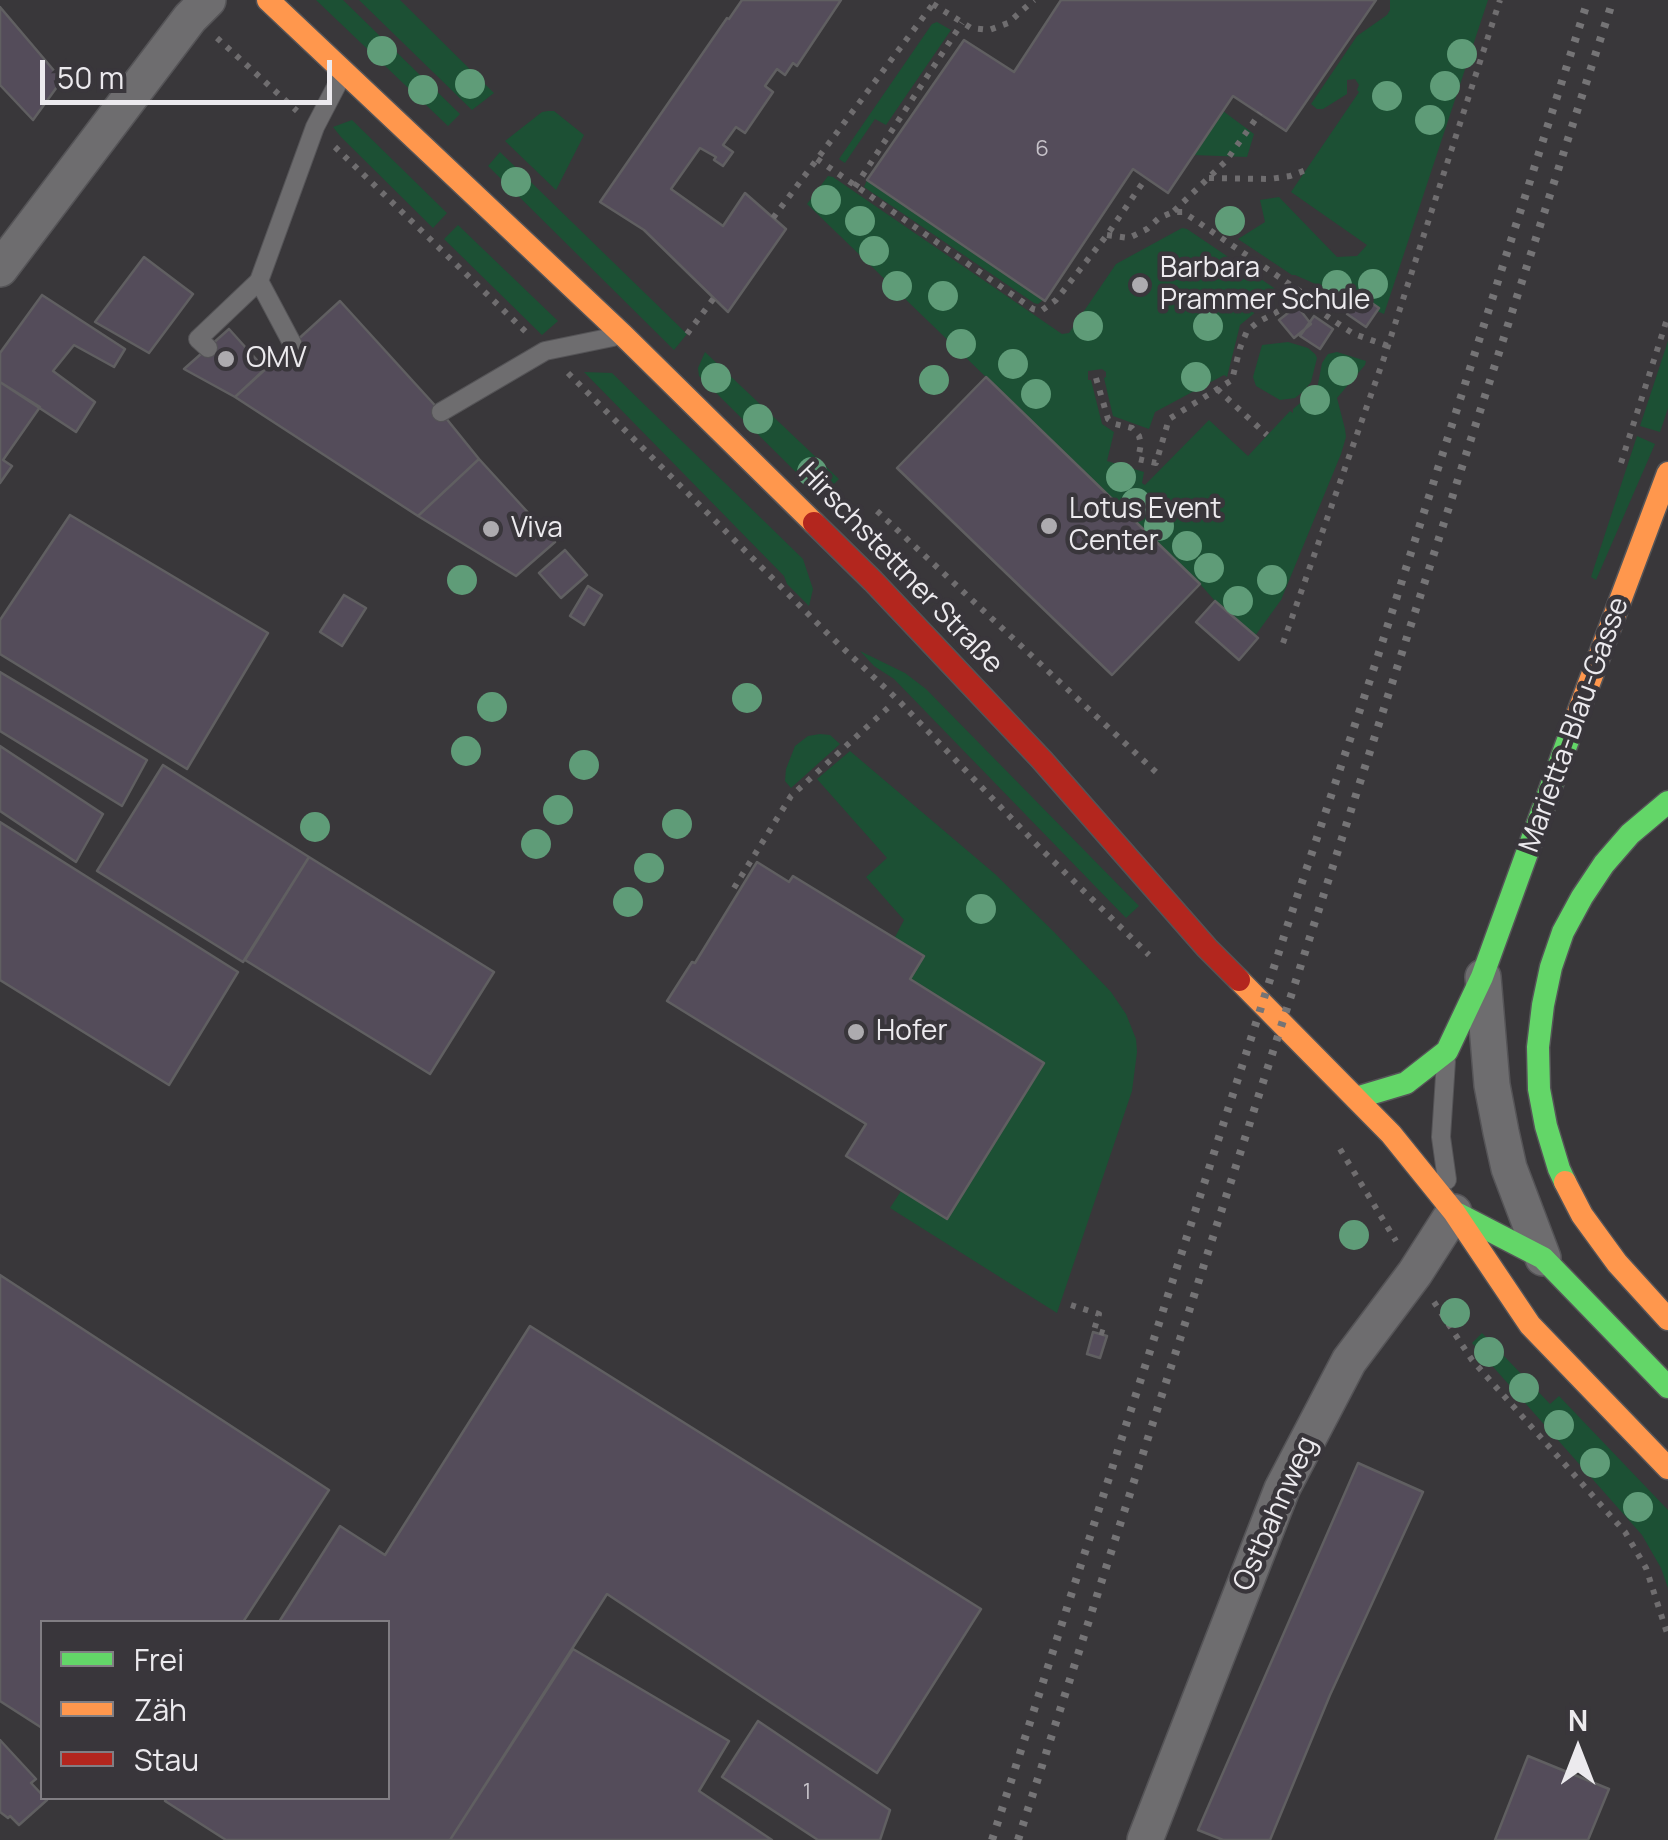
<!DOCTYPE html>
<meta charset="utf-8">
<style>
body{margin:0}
#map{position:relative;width:1668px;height:1840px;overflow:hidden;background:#39373a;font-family:Manrope,sans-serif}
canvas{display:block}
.legend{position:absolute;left:40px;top:1620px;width:350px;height:180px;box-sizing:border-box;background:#39363b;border:2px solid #817e83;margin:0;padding:12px 18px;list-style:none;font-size:30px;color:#eceaee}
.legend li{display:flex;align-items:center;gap:20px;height:50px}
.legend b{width:50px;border:2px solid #817e83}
.north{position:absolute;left:1528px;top:1700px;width:100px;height:100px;-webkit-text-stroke:8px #39363b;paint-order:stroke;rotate:0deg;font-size:28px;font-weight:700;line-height:40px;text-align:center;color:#eceaee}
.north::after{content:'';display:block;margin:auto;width:35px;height:45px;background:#eceaee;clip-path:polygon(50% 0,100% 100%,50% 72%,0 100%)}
.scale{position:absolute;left:40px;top:60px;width:292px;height:45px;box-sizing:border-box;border:5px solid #eceaee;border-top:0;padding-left:12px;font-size:30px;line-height:35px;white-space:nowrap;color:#eceaee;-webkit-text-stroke:8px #39363b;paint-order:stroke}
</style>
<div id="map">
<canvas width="1668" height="1840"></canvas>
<ul class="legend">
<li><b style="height:12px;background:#63d668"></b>Frei</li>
<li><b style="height:12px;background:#ff974d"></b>Zäh</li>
<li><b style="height:12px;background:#b3261e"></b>Stau</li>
</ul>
<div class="north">N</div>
<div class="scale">50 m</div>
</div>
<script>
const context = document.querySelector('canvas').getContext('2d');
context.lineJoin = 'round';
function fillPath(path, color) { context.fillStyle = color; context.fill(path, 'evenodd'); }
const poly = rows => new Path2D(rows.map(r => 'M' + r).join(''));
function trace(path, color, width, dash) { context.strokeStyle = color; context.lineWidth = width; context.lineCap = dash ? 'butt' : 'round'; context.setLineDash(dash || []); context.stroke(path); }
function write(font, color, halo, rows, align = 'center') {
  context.font = font + ' Manrope,sans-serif'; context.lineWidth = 9; context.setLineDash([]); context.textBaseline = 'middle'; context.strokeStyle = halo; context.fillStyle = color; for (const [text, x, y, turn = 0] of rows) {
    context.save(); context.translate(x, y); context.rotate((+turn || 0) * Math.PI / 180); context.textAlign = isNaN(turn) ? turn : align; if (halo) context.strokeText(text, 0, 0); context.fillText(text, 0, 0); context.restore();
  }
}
const green = poly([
 [316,0,343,0,460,114,448,126],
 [359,0,400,0,494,93,472,110],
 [1390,0,1488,0,1384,314,1295,275,1292,275,1238,239,1265,222,1260,200,1279,197,1337,257,1357,256,1367,245,1291,192,1359,92,1357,90,1359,85,1355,79,1347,80,1347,94,1323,109,1317,109,1311,104,1357,36,1387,15,1390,10],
 [937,22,951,30,886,125,875,119,845,163,839,159,932,24],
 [548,111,554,111,584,135,556,190,505,141,542,112],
 [1223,111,1254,134,1247,157,1193,155],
 [352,120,447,213,433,228,341,137,333,127],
 [500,152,687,334,674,350,488,166],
 [828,176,833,177,1062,334,1069,333,1116,264,1182,228,1187,229,1280,292,1240,325,1227,377,1224,375,1155,412,1149,429,1113,416,1104,378,1106,377,1106,372,1102,369,1088,371,1088,380,1091,380,1102,424,1114,432,1107,461,1144,472,1142,483,1145,485,1209,420,1248,456,1290,411,1293,413,1293,409,1317,389,1322,363,1328,354,1337,352,1366,361,1365,365,1337,398,1345,429,1346,437,1341,454,1281,600,1255,636,1215,601,1200,584,807,204],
 [867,180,1043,300,1038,304,1034,303,864,187],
 [458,225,558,321,542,335,444,239],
 [1668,341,1668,408,1660,432,1640,426],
 [1288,342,1308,348,1315,354,1317,358,1311,382,1304,391,1295,398,1280,400,1256,386,1253,377,1262,345],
 [705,352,839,479,824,494,816,492,699,376,698,368],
 [584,372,612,373,803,559,813,589,809,606,787,584,784,576],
 [1637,436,1655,444,1596,580,1591,577],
 [860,651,905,673,926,689,1139,906,1126,918,894,679,874,666],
 [820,734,830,735,840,744,791,788,785,781,786,769,795,746,808,736],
 [850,751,995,874,1054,932,1111,992,1126,1014,1136,1039,1137,1052,1132,1091,1057,1313,890,1208,901,1191,947,1218,1044,1063,910,979,894,939,904,920,866,877,887,858,817,779],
 [1482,1333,1550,1404,1559,1396,1668,1510,1668,1588,1661,1568,1642,1535,1472,1343]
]);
const building = poly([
 [742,0,841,0,797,66,793,63,785,75,777,69,765,86,773,92,745,133,736,127,723,145,733,152,723,166,714,160,716,157,700,148,671,189,723,226,745,193,786,229,728,312,644,230,600,202,727,18,729,19,742,0],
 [1061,0,1376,0,1286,131,1233,96,1168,193,1133,169,1045,301,867,180,964,40,1014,72,1061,0],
 [0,7,62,80,33,120,0,85,0,7],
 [144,257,193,294,149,353,95,322,144,257],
 [42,295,125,349,114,367,74,345,53,371,95,402,76,432,0,382,0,353,42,295],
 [1360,295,1379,308,1366,327,1347,314,1360,295],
 [340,301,441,412,479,459,418,516,235,397,340,301],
 [1297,306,1311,324,1294,338,1279,320,1297,306],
 [1314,316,1333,329,1320,349,1300,336,1314,316],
 [229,329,265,369,235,397,184,369,229,329],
 [986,377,1200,584,1112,675,897,468,986,377],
 [0,382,40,407,3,460,12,466,0,483,0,382],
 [479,459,555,542,516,576,418,516,479,459],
 [70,515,268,633,187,769,0,654,0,620,70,515],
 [565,550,587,575,561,598,539,573,565,550],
 [588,586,602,595,584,625,570,616,588,586],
 [344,595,366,608,342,646,320,632,344,595],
 [1215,601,1258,638,1239,660,1196,622,1215,601],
 [0,672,147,760,122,806,0,731,0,672],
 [0,746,103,814,76,862,0,811,0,746],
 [163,765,309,857,243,962,97,871,163,765],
 [0,822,238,972,169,1085,0,980,0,822],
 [309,857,494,972,430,1074,245,960,309,857],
 [757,862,789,882,793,876,924,956,910,979,1044,1063,947,1219,846,1156,866,1124,667,1001,692,962,695,963,757,862],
 [0,1275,329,1490,243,1622,42,1622,42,1728,0,1701,0,1275],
 [530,1326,981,1609,877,1773,607,1594,450,1840,226,1840,165,1801,167,1798,388,1798,388,1622,279,1622,340,1526,385,1555,530,1326],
 [1093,1332,1107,1336,1100,1358,1087,1354,1093,1332],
 [1358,1463,1423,1492,1330,1695,1270,1840,1223,1840,1198,1830,1358,1463],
 [573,1649,729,1741,699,1791,772,1840,450,1840,573,1649],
 [758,1721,890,1810,880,1840,818,1840,722,1777,758,1721],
 [0,1740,36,1779,31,1783,47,1800,19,1825,10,1816,8,1818,0,1812,0,1740],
 [1528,1756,1609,1789,1588,1840,1495,1840,1528,1756]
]);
const path = poly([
 [933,4,971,28,989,30,1008,23,1034,0],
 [217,38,297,111],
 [335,147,527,333],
 [817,159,1033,309,1041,311,1056,300,1107,235,1146,178],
 [1209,178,1270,179,1290,176,1306,170],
 [855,187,962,23],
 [1174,211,1226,161,1260,113],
 [773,218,936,0],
 [1107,235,1129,238,1147,229,1159,218,1173,212,1183,212,1307,296,1324,314,1343,327,1354,334,1388,346],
 [687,334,714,298],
 [568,373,829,635,898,700,1040,848,1149,955],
 [1096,378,1108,419,1115,424,1132,428,1139,436,1141,444,1138,459,1156,463,1169,419,1232,380,1240,348,1247,331,1258,322,1307,296],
 [1217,389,1267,435],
 [1621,463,1668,316],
 [877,511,1158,774],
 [1283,643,1384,358,1500,0],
 [734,888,791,796,890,706],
 [1340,1149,1396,1241],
 [1434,1302,1472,1360,1625,1532,1646,1568,1668,1636],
 [1071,1305,1099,1314,1094,1330,1110,1335]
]);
const lane = poly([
 [293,345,259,281,315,127,341,77],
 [208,348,198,339,259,281],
 [441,412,545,351,613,337],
 [1446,1061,1441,1137,1447,1180]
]);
const street = poly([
 [0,269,190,18,208,0],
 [1483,977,1492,1085,1501,1132,1509,1168,1543,1258],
 [1145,1840,1282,1489,1349,1361,1415,1273,1454,1212]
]);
const fast = poly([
 [1356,1098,1406,1083,1447,1051,1482,977,1576,718],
 [1565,1182,1559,1169,1546,1126,1539,1089,1538,1047,1543,1005,1551,967,1563,932,1582,897,1604,864,1630,834,1668,802],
 [1458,1214,1543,1258,1668,1387]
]);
const slow = poly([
 [268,0,623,335,814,523],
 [1576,718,1668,473],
 [1239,980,1391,1134,1454,1212,1530,1325,1668,1468],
 [1565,1182,1582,1215,1617,1263,1668,1319]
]);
const jam = poly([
 [814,523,873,581,1042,760,1207,948,1239,980]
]);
const rail = poly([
 [992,1840,1287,927,1376,662,1588,0],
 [1018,1840,1613,0]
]);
const trees = [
 [382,51],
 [1462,54],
 [470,84],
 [1445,86],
 [423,90],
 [1387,96],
 [1430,120],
 [516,182],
 [826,200],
 [860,221],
 [1230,221],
 [874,251],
 [1373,284],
 [1337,285],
 [897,286],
 [943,296],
 [1088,326],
 [1208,326],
 [961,344],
 [1013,364],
 [1343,371],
 [1196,377],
 [716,378],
 [934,380],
 [1036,394],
 [1315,400],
 [758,419],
 [812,472],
 [1121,477],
 [1136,503],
 [1159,526],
 [1187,546],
 [1209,568],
 [462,580],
 [1272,580],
 [1238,601],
 [747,698],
 [492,707],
 [466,751],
 [584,765],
 [558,810],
 [677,824],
 [315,827],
 [536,844],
 [649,868],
 [628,902],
 [981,909],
 [1354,1235],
 [1455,1313],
 [1489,1352],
 [1524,1388],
 [1559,1425],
 [1595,1463],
 [1638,1507]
];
const markers = [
 [1140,285,10,"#adabaf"],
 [226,359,10,"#adabaf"],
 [1049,526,10,"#adabaf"],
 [491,529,10,"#adabaf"],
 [856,1032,10,"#adabaf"]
];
const numberNames = [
 ["6",1042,150],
 ["1",807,1793]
];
const poiNames = [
 ["Barbara",1160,269],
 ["Prammer Schule",1160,301],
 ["OMV",246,359],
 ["Lotus Event",1069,510],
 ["Center",1069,542],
 ["Viva",511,529],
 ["Hofer",876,1032]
];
const streetNames = [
 ["Hirschstettner Straße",900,569,46],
 ["Marietta-Blau-Gasse",1575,725,-70],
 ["Ostbahnweg",1276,1514,-66]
];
fillPath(green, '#1c5034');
fillPath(building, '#544c5a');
trace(building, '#605f61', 2.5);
trace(lane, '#555457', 20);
trace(street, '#555457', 38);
trace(fast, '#555457', 25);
trace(slow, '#555457', 25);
trace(jam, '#555457', 25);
trace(path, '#6f6d6f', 6, [5, 8]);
trace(lane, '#6e6d6f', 18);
trace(street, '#6e6d6f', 35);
trace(fast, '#63d668', 22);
trace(slow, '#ff974d', 22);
trace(jam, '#b3261e', 22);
trace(rail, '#757476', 8, [5, 10]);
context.fillStyle = '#5f9c78';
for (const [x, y] of trees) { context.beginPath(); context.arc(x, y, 15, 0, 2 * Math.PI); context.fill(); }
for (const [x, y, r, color] of markers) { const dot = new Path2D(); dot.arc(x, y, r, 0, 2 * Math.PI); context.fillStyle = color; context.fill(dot); trace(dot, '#39363b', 4); }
write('22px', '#c6c2c9', null, numberNames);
write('28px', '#eceaee', '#39363b', poiNames, 'left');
write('28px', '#eceaee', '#39363b', streetNames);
</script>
